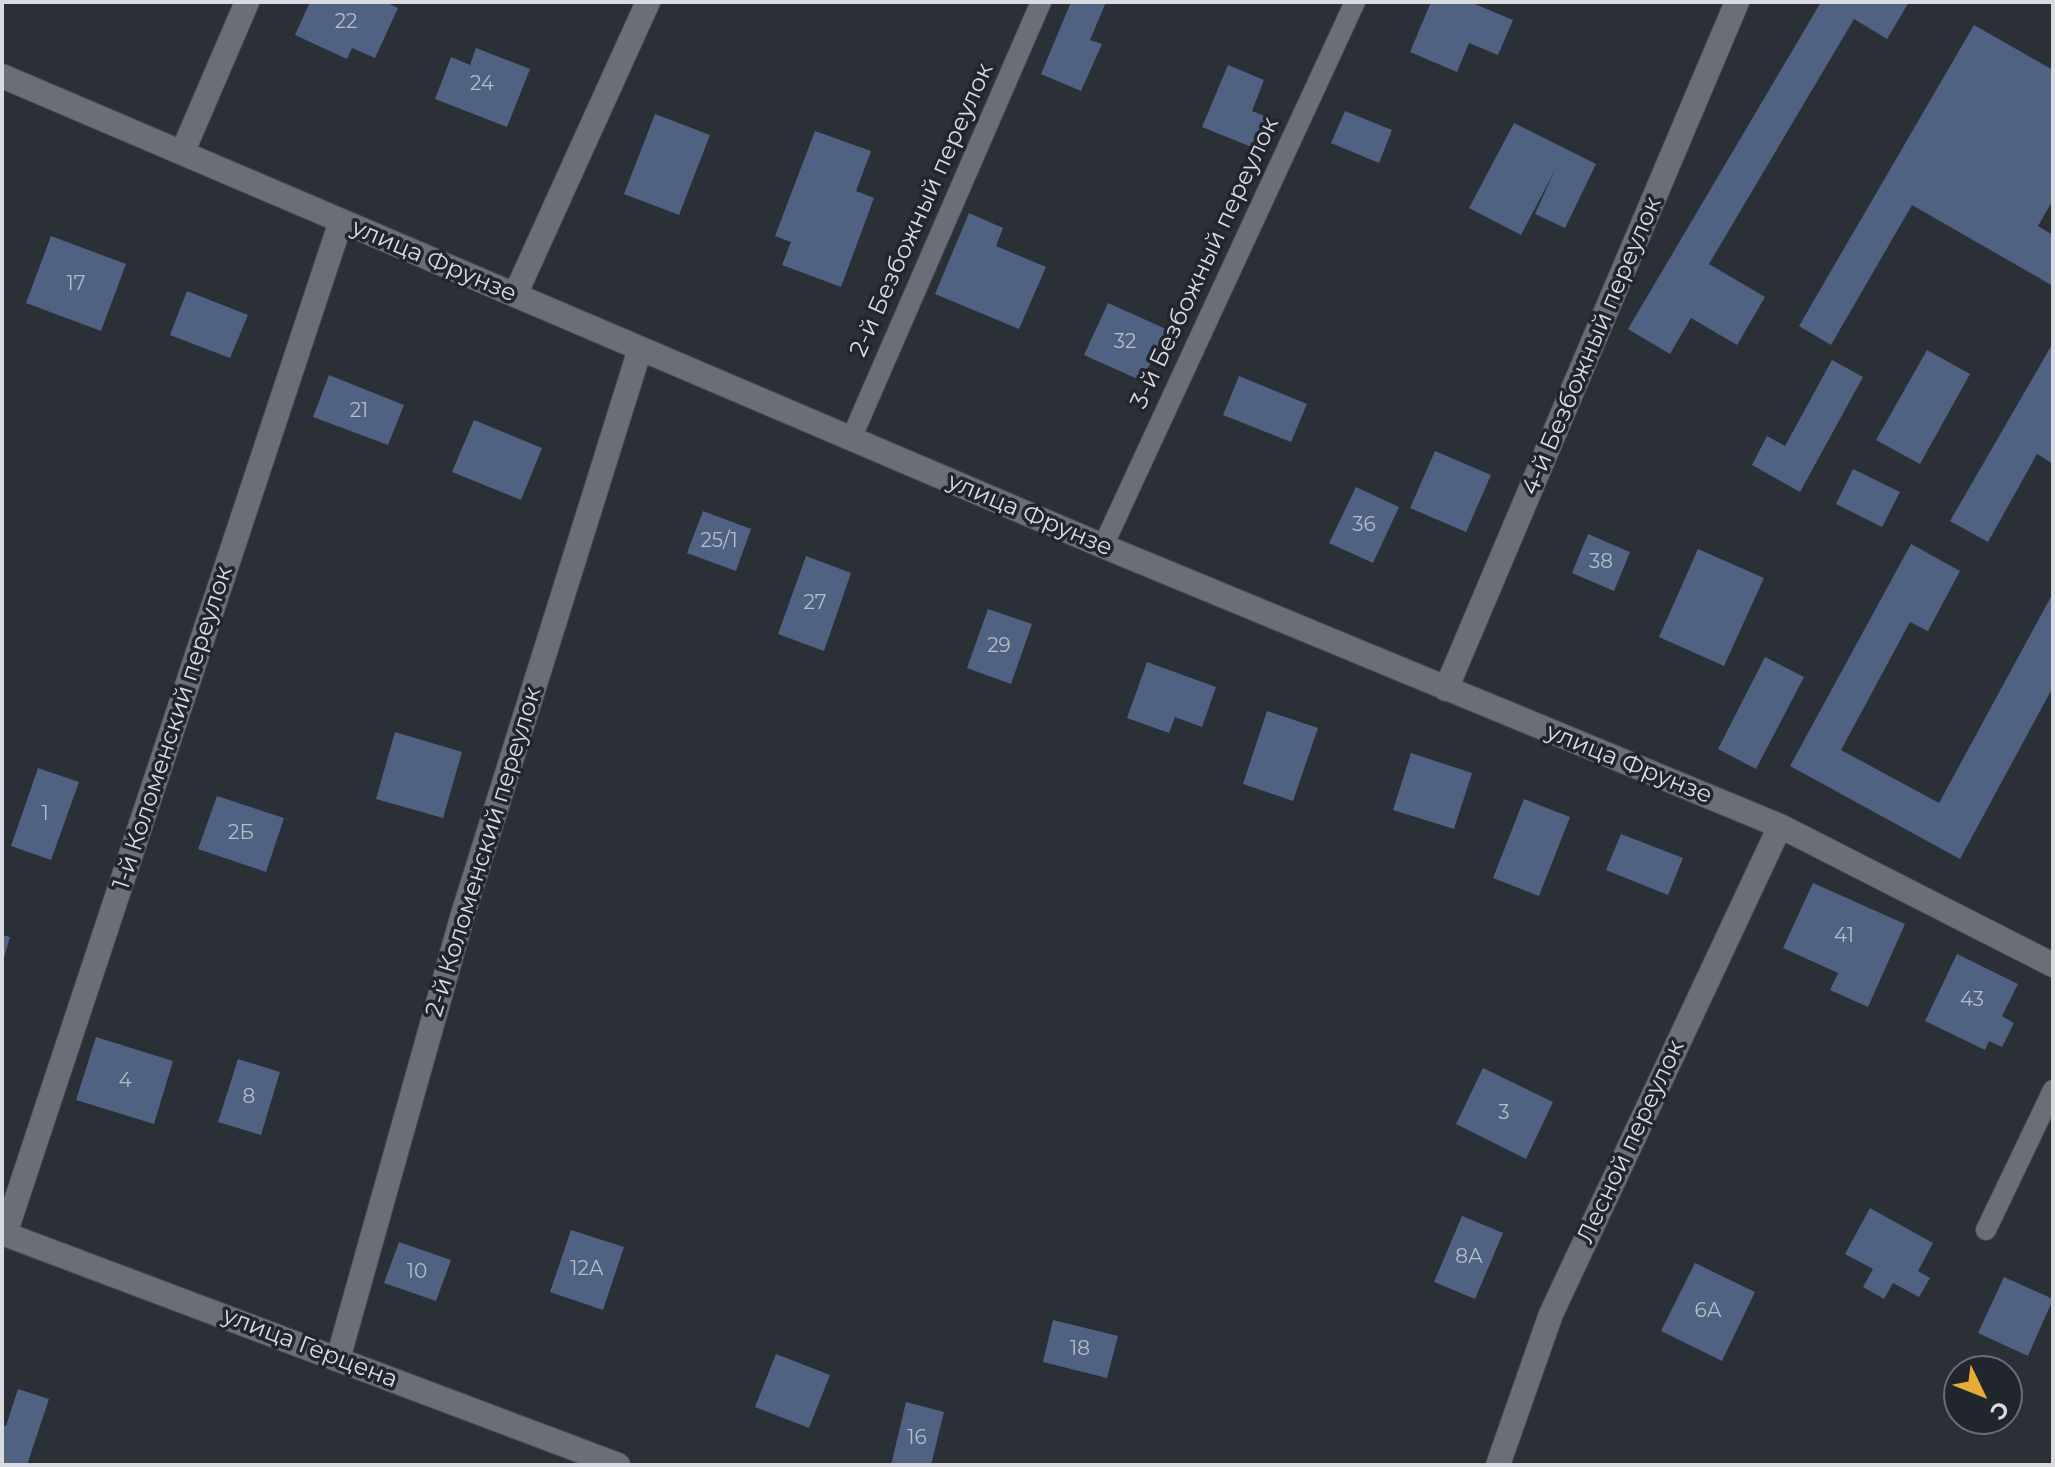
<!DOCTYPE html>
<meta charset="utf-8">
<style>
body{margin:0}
#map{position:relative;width:2055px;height:1467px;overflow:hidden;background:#2b2f36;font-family:Montserrat,sans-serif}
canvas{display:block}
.frame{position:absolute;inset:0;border:4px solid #d9dbe0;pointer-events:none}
.north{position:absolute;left:1943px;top:1355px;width:80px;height:80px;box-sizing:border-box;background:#21252c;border:2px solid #6b6e74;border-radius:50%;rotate:133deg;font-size:22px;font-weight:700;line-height:32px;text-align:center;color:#d9dbe0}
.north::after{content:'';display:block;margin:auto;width:28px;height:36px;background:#e6ad36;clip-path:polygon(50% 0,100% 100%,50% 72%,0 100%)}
</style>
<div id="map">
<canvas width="2055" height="1467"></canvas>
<div class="frame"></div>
<div class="north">С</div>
</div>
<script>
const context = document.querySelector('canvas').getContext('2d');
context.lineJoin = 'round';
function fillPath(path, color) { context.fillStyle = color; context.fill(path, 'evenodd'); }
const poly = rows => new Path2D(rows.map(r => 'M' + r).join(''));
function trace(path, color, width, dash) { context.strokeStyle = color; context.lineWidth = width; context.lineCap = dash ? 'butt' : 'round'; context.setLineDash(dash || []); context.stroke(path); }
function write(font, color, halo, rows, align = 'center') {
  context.font = font + ' Montserrat,sans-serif'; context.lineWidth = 7; context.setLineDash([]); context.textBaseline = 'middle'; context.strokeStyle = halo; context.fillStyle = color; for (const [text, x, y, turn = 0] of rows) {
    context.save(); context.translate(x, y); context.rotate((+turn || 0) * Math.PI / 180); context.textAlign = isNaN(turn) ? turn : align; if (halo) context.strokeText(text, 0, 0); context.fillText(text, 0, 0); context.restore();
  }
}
const building = poly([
 [310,2,385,2,398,8,375,58,352,48,347,59,295,35],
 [1071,2,1106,2,1090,40,1102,44,1081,91,1041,74],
 [1431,2,1470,2,1513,20,1498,55,1469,43,1457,72,1410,52],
 [1821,2,1909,2,1887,39,1854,19,1709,264,1765,297,1737,345,1691,318,1670,354,1628,329],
 [1974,25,2053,70,2053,200,2038,226,2053,235,2053,286,1912,205,1831,345,1799,326],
 [476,48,530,69,507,127,435,99,451,57,470,65],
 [1228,65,1264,80,1252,111,1267,117,1254,148,1202,127],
 [1345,111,1392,130,1379,163,1331,143],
 [655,114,710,135,679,215,624,194],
 [1514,123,1596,164,1565,228,1535,214,1555,170,1521,235,1469,208],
 [815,131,871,151,856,191,874,198,841,287,782,265,791,242,775,236],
 [969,213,1003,228,996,246,1046,267,1019,329,935,294],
 [51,236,126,264,101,331,26,303],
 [187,291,248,315,230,358,170,335],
 [1108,303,1166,329,1142,381,1084,355],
 [2053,343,2053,464,2037,454,1988,542,1950,521],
 [1927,350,1970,374,1920,464,1876,440],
 [1832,360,1863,377,1800,492,1752,465,1767,436,1785,446],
 [329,375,404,405,388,445,313,417],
 [1239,376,1307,404,1291,442,1223,415],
 [474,420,542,448,521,500,452,472],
 [1435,451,1491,475,1466,532,1410,508],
 [1853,469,1900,492,1882,527,1836,504],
 [1356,487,1399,507,1373,563,1329,543],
 [703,511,751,529,736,571,687,553],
 [1588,534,1630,552,1614,591,1572,573],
 [1911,544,1960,571,1928,631,1910,622,1841,750,1939,803,2053,593,2053,687,1960,859,1790,766],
 [1698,549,1764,578,1724,666,1659,637],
 [806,556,851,573,824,651,778,634],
 [988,609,1032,624,1011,684,967,668],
 [1765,657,1804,677,1756,769,1718,749],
 [1147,662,1216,687,1202,727,1175,717,1169,733,1127,718],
 [1267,711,1318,728,1293,801,1243,784],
 [395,732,462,752,443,818,376,799],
 [1411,753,1472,773,1454,829,1393,810],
 [38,768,79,782,51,860,11,846],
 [217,796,284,818,266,872,198,849],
 [1524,799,1570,817,1539,896,1493,878],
 [1621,834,1683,858,1668,895,1606,870],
 [1813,883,1905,924,1868,1007,1830,990,1838,973,1783,948],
 [2,935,10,937,3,961,2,961],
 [1957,954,2018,984,2002,1016,2014,1023,2002,1047,1989,1041,1985,1050,1925,1021],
 [96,1037,173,1061,154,1124,76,1100],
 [238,1059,280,1072,261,1135,218,1122],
 [1483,1068,1553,1102,1526,1159,1456,1124],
 [1870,1208,1933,1243,1918,1271,1930,1278,1919,1297,1893,1283,1884,1299,1863,1287,1873,1269,1845,1254],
 [1462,1216,1503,1233,1475,1299,1434,1282],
 [571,1230,624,1247,603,1310,550,1292],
 [399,1242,451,1260,436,1301,384,1283],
 [1695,1263,1755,1292,1722,1361,1661,1331],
 [2004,1277,2053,1299,2028,1356,1978,1333],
 [1053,1320,1118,1336,1107,1378,1043,1362],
 [776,1354,830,1375,809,1428,755,1407],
 [18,1389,49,1399,27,1465,2,1465,2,1425,6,1426],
 [906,1402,944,1412,931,1465,891,1465]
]);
const lane = poly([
 [851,439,1041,2],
 [1103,546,1355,2],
 [1986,1230,2053,1090]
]);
const street = poly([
 [2,76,1103,546,1780,826,2053,965],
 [183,151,247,2],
 [515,295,648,2],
 [1446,689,1737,2],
 [2,1233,618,1465],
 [5,1234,341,221],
 [338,1359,463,914,640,349],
 [1498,1465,1551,1314,1780,826]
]);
const numberNames = [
 ["22",346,22],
 ["24",482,84],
 ["17",76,284],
 ["32",1125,342],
 ["21",359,411],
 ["36",1364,525],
 ["25/1",719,541],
 ["38",1601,562],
 ["27",815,603],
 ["29",999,646],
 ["1",45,814],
 ["2Б",241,833],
 ["41",1844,936],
 ["43",1972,1000],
 ["4",125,1081],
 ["8",249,1097],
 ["3",1504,1113],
 ["8А",1469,1257],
 ["12А",587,1269],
 ["10",417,1272],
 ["6А",1708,1311],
 ["18",1080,1349],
 ["16",917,1438]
];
const streetNames = [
 ["2-й Безбожный переулок",922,210,-66],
 ["улица Фрунзе",434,261,23],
 ["3-й Безбожный переулок",1205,263,-65],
 ["4-й Безбожный переулок",1592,346,-67],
 ["улица Фрунзе",1030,515,23],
 ["1-й Коломенский переулок",173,728,-72],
 ["улица Фрунзе",1629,764,22],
 ["2-й Коломенский переулок",484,852,-73],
 ["Лесной переулок",1631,1142,-65],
 ["улица Герцена",310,1348,21]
];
fillPath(building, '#4f6282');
trace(lane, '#464a50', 22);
trace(street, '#464a50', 26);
trace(lane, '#6a6f77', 20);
trace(street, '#6a6f77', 24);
write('20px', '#b6bdc8', null, numberNames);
write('24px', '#d9dbe0', '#21252c', streetNames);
</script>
